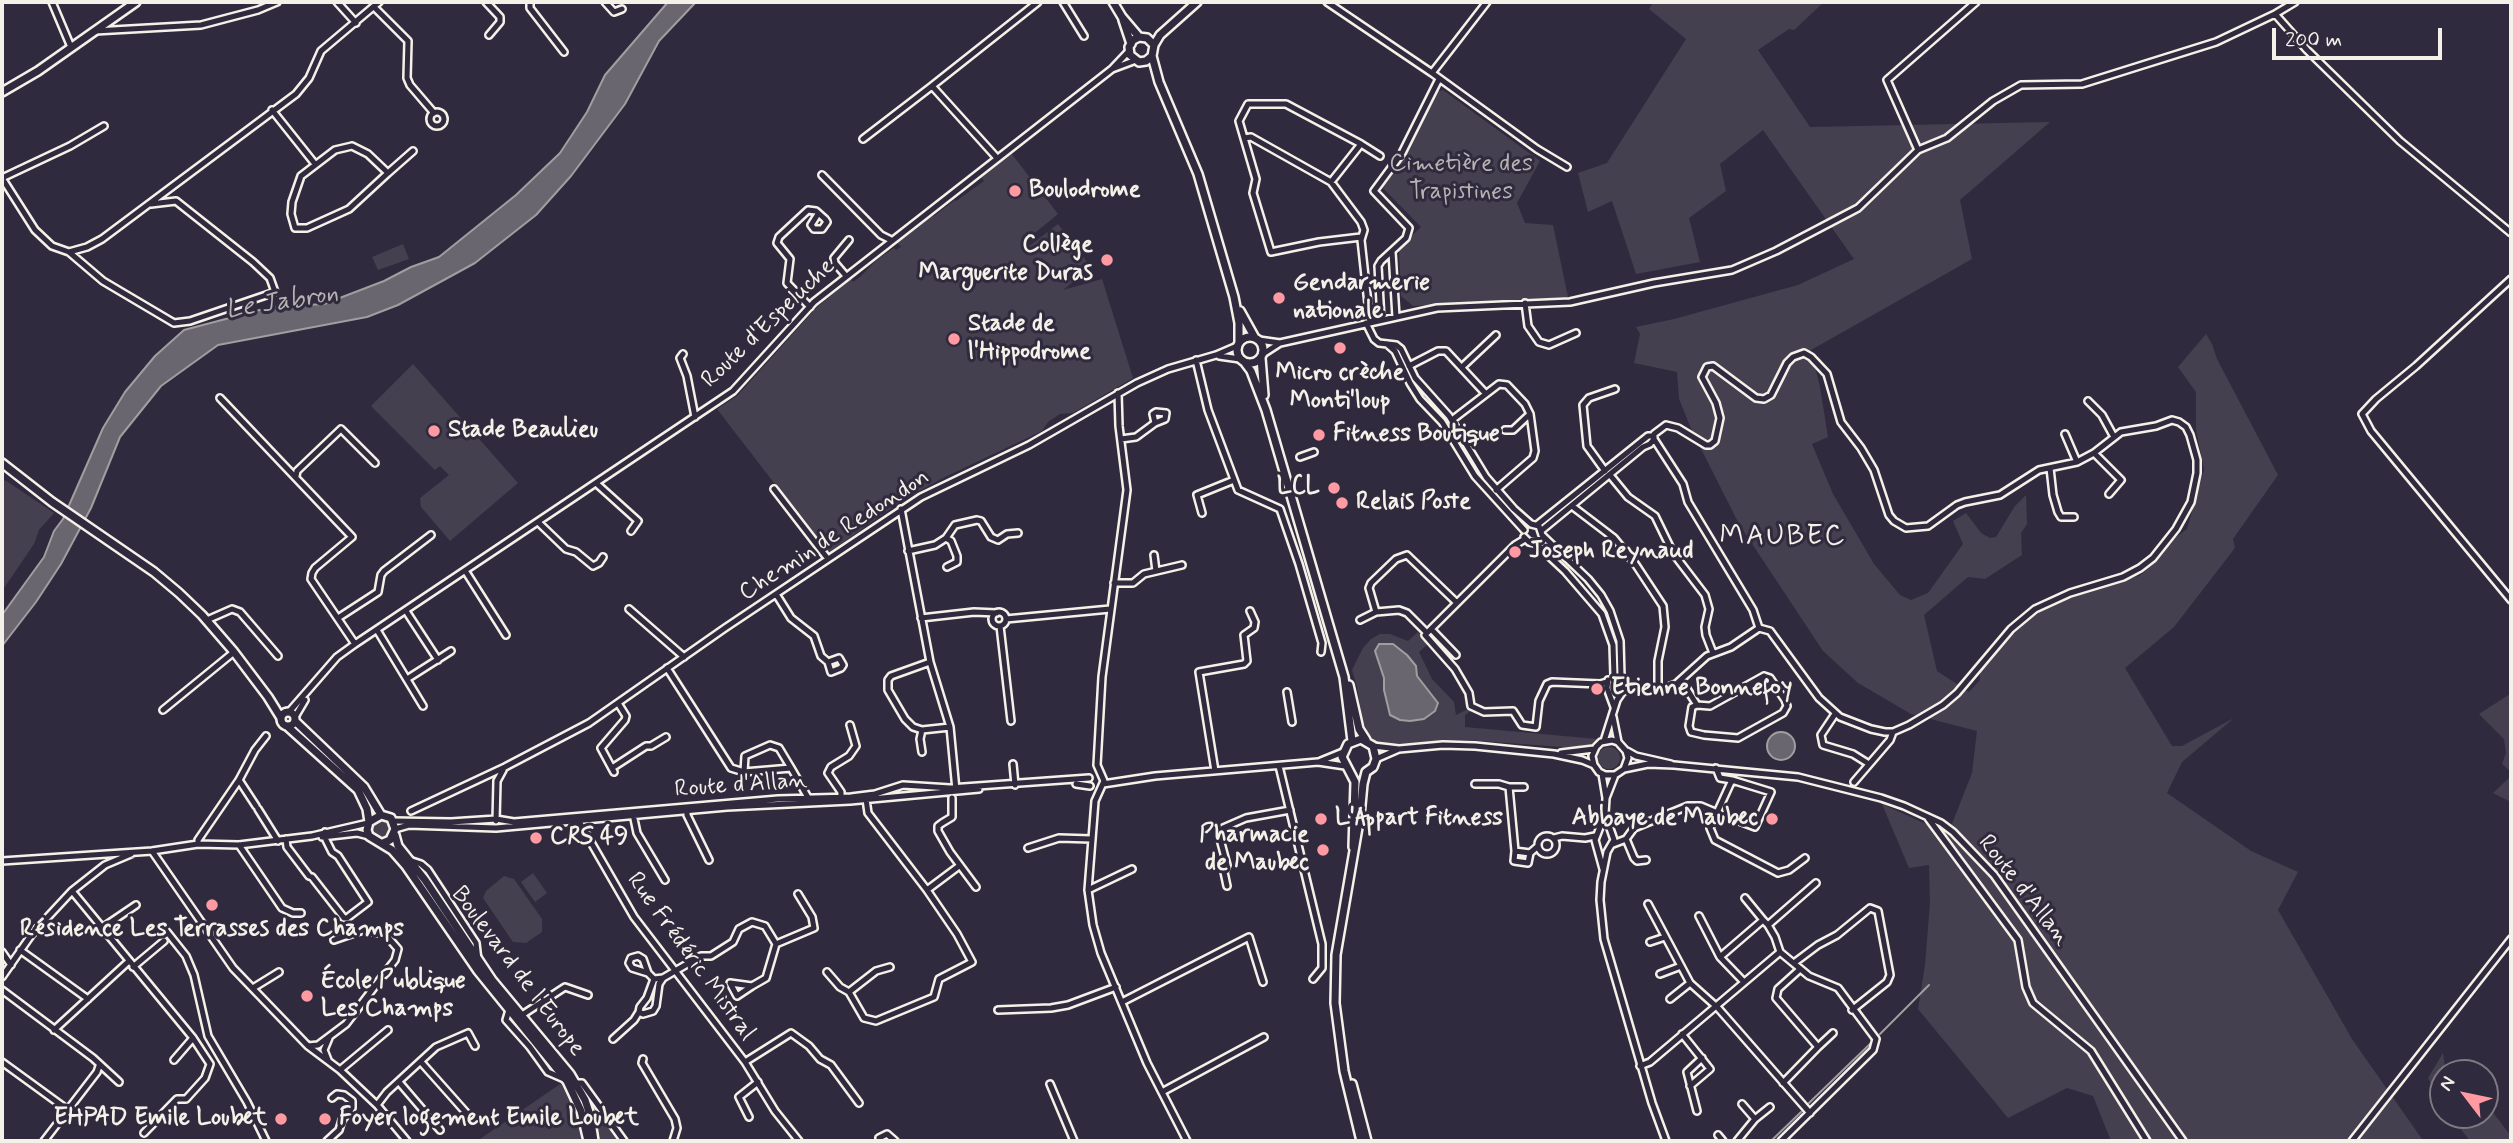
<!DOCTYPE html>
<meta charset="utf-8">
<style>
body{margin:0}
#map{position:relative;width:2513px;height:1143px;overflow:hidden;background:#2f2a3d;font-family:Mynerve,sans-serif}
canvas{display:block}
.frame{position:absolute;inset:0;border:4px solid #f4f1e8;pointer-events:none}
.north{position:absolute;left:2429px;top:1059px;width:70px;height:70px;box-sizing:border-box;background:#2f2a3d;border:2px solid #7e7a81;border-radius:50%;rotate:302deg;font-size:19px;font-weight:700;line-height:28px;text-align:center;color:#f4f1e8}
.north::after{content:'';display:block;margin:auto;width:24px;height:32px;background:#ff9aa2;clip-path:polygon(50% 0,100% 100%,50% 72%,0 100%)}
.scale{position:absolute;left:2272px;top:28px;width:170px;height:32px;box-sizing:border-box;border:4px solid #f4f1e8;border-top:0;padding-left:9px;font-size:21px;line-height:24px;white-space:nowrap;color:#f4f1e8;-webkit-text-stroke:5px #2f2a3d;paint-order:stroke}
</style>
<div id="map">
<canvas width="2513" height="1143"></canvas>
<div class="frame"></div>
<div class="north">N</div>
<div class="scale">200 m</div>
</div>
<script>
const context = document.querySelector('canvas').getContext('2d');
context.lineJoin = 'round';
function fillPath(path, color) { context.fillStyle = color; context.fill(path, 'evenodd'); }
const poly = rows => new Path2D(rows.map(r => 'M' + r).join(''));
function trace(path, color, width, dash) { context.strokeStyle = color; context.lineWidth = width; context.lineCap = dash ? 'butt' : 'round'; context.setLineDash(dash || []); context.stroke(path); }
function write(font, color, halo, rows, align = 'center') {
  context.font = font + ' Mynerve,sans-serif'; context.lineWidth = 6; context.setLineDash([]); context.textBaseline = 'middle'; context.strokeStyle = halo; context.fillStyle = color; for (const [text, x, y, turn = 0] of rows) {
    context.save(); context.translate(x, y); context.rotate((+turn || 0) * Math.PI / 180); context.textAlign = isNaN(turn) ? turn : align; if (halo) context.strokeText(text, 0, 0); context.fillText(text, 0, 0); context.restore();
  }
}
const green = poly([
 [1653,2,1824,2,1794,30,1789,29,1758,50,1810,127,2050,122,1960,200,1972,259,1811,350,1820,387,1828,437,1812,444,1833,494,1874,564,1900,595,1911,600,1928,593,1963,544,1953,521,1966,513,1981,533,1990,538,1996,537,2015,506,2026,495,2027,524,2021,533,2022,555,1985,579,1968,577,1924,615,1937,671,1969,692,1980,680,1980,672,2027,619,2042,609,2056,603,2141,575,2154,563,2175,538,2187,529,2204,470,2196,429,2196,392,2178,367,2206,334,2212,344,2217,359,2278,475,2233,539,2235,548,2174,627,2125,668,2172,746,2182,746,2234,718,2182,762,2167,793,2251,851,2298,872,2278,910,2352,1039,2422,1139,2421,1141,2111,1141,2093,1096,2067,1088,2008,1118,1918,1009,1925,965,1930,903,1929,865,1909,868,1882,804,1948,834,1972,773,1977,731,1911,714,1858,683,1823,651,1739,524,1692,431,1679,399,1677,372,1634,363,1640,334,1636,327,1674,319,1798,285,1854,259,1763,130,1720,164,1726,191,1689,218,1700,262,1636,274,1612,201,1588,212,1578,173,1607,163,1686,39,1649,9],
 [1443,90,1540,161,1517,203,1525,223,1553,225,1568,297,1413,306,1401,296,1399,248,1421,227,1380,185,1411,144,1435,92],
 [1011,153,1058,214,1024,242,1028,247,1058,224,1091,267,1063,290,1102,279,1133,378,1073,413,1060,414,1048,422,1042,431,943,478,903,500,828,553,717,409,737,396,816,308,851,279,853,282,860,277,878,259,894,248,896,250,901,247,897,242,932,215,934,216,955,200,956,201,984,181,981,177],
 [403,244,409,259,378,270,372,257],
 [413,364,518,483,450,541,421,507,420,498,449,475,440,466,435,470,371,406],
 [5,480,54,513,39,530,34,544,2,591,2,486],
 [1418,632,1429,643,1419,652,1432,679,1454,702,1456,715,1470,708,1472,710,1465,715,1465,727,1597,739,1588,747,1577,748,1467,740,1389,744,1377,743,1368,733,1362,718,1357,687,1352,670,1363,648,1371,639,1380,634,1390,634,1408,641],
 [2510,694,2511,695,2511,772,2502,764,2506,753,2504,739,2479,714],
 '1598 758a11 11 0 1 1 22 0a11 11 0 1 1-22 0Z',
 [2511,776,2511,802,2493,793],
 '373 829a8 8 0 1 1 16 0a8 8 0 1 1-16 0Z',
 [533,873,547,893,535,902,521,882],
 [504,876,514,879,542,919,542,932,526,943,513,942,483,898,486,891],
 [2443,1053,2445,1067,2450,1073,2443,1073,2443,1105,2428,1078],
 [563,1082,576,1111,582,1141,477,1141],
 [584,1089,621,1141,598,1141,597,1129],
 [2485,1102,2511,1136,2511,1141,2470,1141,2450,1115,2485,1115]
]);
const water = poly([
 [668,2,696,2,659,41,625,104,571,176,536,215,475,263,398,305,367,317,218,345,161,386,120,437,91,508,61,564,36,602,2,646,2,615,44,557,54,531,63,519,103,428,125,392,155,356,184,330,271,307,324,304,384,281,411,267,439,257,516,195,560,153,587,112,605,75,668,2],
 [1379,644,1393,644,1407,655,1416,666,1417,676,1438,703,1435,711,1424,719,1410,721,1400,720,1390,715,1384,690,1384,678,1375,651,1379,644],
 '1767 746a14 14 0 1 1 28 0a14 14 0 1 1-28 0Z'
]);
const stream = poly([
 [1880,1034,1929,985],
 [1809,1103,1871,1043],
 [1771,1141,1801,1112]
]);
const minorTunnel = poly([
 [1720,814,1734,819]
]);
const minor = poly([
 [52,2,71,47],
 [337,2,356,23],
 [486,2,500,17,500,22,489,35],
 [530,2,530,8,564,52],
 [605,2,614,12,622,9],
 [1063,2,1084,36],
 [1327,2,1432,73,1537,149,1567,167],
 [374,7,408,41,407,78,410,85,434,113],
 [2275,14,2307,50,2400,141,2511,233],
 [95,31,201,25,258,10,277,2],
 [1112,69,1136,60],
 [1432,73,1487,2],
 [932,86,1038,2],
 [272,110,315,164],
 '430 119a7 7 0 1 1 14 0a7 7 0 1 1-14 0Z',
 [1244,138,1251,137,1331,182,1361,222,1364,230,1361,240,1370,322],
 [863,139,932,86,997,158],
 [1361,144,1380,156],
 [352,146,368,154,388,173,349,209,307,228,295,228,291,214,292,202,301,176,335,150,352,146],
 [1918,150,1887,80,1976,2],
 [388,173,413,151],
 [822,175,881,235,891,240],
 [2,178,35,230,52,246,69,252,103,281,174,323,190,321,275,292,270,278,253,262,176,201,151,204],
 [2,178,70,146,104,126],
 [1331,182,1361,144,1286,104,1248,104,1239,121,1256,179,1253,193,1271,252,1319,242,1361,237],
 [69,252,87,247,102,239,296,94,309,78,321,51,379,2],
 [1392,252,1396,317],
 [846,276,835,263,834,258,849,240],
 [2511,279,2416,366,2376,399,2362,414,2371,431,2511,600],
 [1525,303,1528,326,1539,342,1549,345,1576,333],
 [810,307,787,283,790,259,777,243,779,237,808,210,816,211,825,219,827,222,822,229,814,229,811,225,818,214],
 [1381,320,1378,266,1381,261,1406,238,1409,228,1374,191,1402,153,1439,79],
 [1366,323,1374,339,1379,343,1396,345,1401,349,1415,378,1449,416,1486,477,1514,509,1531,524,1539,526,1542,535],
 [1259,340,1280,343],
 [1387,344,1395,351,1410,383,1420,399,1442,422,1475,476,1524,530],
 [683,354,680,358,687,376,695,417],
 [1263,354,1280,343,1437,308,1570,302,1654,283,1732,270,1776,251,1858,208,1918,150,1947,138,1993,101,2021,85,2082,84,2216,42,2275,14,2295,2],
 [1219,356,1240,359],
 [1196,360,1208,410,1238,490,1280,509,1299,564,1322,643,1321,652],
 [1409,366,1438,351,1446,351,1486,394],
 [1462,367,1496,335],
 [1118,393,1119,426,1127,490,1102,677,1097,765,1104,781,1095,801,1088,890,1093,925,1101,953,1147,1063,1187,1141],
 [220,398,352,537,315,568,312,573,311,579,355,644],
 [2088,401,2102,415,2114,437],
 [1452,420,1499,384,1507,385,1525,404,1530,414,1535,451,1533,458,1496,490],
 [1505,430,1513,430,1530,414],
 [2065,434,2077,462],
 [1121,439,1136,437,1155,423,1165,419,1166,413,1156,412,1153,414,1155,423],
 [1654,439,1683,484,1688,502,1753,610,1759,628],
 [2094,453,2121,480,2109,494],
 [1300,457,1314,452],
 [2050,468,2053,495,2058,512,2061,517,2074,517],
 [1605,471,1587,446,1583,405,1589,398,1615,389],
 [1610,475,1628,497,1655,516,1673,553,1705,595,1709,609,1705,627,1706,635,1713,653],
 [296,476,297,471,341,429,375,463],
 [597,484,638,521,631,531],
 [774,489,828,559],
 [1572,506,1614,538,1636,565,1663,606,1665,627,1658,661,1658,689],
 [901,509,930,662,950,727,956,790],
 [1202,513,1197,495,1234,480],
 [539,523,566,549,576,552,593,566,599,563,603,557],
 [1537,525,1648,436,1653,436],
 [1542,530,1643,447,1650,444,1654,439,1654,434,1666,425,1678,428,1706,445,1710,445,1715,441,1720,418,1716,403,1702,377,1707,367,1713,366,1756,398,1764,399,1771,395,1787,363,1793,357,1804,353,1811,357,1827,374,1841,422,1861,448,1874,470,1889,515,1894,521,1906,528,1928,526,1957,505,1965,502,2000,495,2039,470,2077,462,2094,453,2121,432,2156,426,2172,420,2179,422,2186,427,2190,435,2197,460,2197,473,2191,502,2176,529,2153,558,2140,568,2123,577,2070,593,2035,609,2011,629,1957,693,1943,705,1909,725,1893,732,1885,732,1871,729,1840,717,1819,698,1770,631,1759,628],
 [1542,535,1588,579,1601,595,1610,611,1620,641,1621,677],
 [1524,537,1529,542,1535,543,1565,571,1602,614,1613,645,1614,676],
 [946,538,951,541,957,556,957,562,947,567],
 [908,551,935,545,946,538,955,525,977,520,981,521,991,537,998,540,1007,534,1018,533],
 [1154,555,1156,571],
 [466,572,506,635],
 [1114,583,1133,583,1144,574,1182,565],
 [776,594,791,618,814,636,821,656,828,662,831,672,841,668,843,665,839,658,828,662],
 [629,609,684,657],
 [406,611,438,660],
 [1376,612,1369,588,1371,583,1396,559,1407,555,1457,603],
 '992 619a7 7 0 1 1 14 0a7 7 0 1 1-14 0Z',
 [338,618,378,592,381,575,384,571,431,535],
 [921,618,974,612,997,613],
 [1006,619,1110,609],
 [207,620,232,609,240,612,278,656],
 [1360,620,1376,612,1399,610,1407,613,1427,633,1515,545,1525,539],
 [1000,626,1011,721],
 [1431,629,1456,655],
 [377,630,423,706],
 [1425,635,1455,669,1469,693,1471,706,1484,712,1513,711,1522,725,1536,727,1539,701,1547,684,1552,682,1600,684,1607,682],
 [930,662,891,676,888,680,888,690,905,719,913,727,922,730,950,727],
 [667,668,731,768,744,772,791,768,810,801],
 [1764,676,1770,678,1785,700,1787,706,1783,713,1738,738,1704,735,1691,732,1689,726,1692,707,1697,705,1710,706,1764,676],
 [407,679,451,651],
 [1608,680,1607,688,1614,707],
 [1682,681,1697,705],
 [1624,691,1634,688,1666,688,1676,684,1707,656,1731,647,1759,628],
 [1287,692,1292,722],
 [163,710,234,652],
 [289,712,337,657,355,644,733,391,814,302,1112,69,1129,51],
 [1835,714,1821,735,1823,745,1853,754,1869,764],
 [295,717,305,700],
 [1604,741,1617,700,1626,687,1621,677],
 [1373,746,1399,749,1443,745,1475,746,1554,754,1582,760,1594,765],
 [1627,751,1636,756,1671,764],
 [922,752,920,739,922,730],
 [1561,753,1594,749],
 [1376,759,1399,749],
 [1321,761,1343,752],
 [1013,764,1015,785],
 [1279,766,1322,944,1322,968,1313,979],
 [612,768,646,746,651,746,666,737],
 [1716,768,1720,778,1732,780,1710,828,1715,840,1778,873,1789,870,1805,858],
 [1624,769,1648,764,1674,765,1798,777,1881,798,1904,806,1941,823,1953,832,1994,875,2183,1141],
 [1215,771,1199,672,1244,664,1247,661,1244,635,1254,628,1255,622,1250,611],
 [614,772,601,748,625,720,626,716,618,703],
 [744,772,745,756,770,745,779,748,791,768],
 [1602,774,1606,798,1605,814,1614,840,1607,852,1601,882,1600,900,1604,939,1652,1103,1666,1141],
 [1615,775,1605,775,1599,772,1594,765,1592,756,1596,747,1601,742,1612,740,1618,742],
 [239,780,256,806],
 [1732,780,1771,792,1755,827,1734,819],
 [1854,782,1890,740,1893,732],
 [1076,784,1090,786],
 [1103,784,1155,776,1318,762,1345,766],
 [1475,784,1499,784,1509,787],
 [841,798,841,792,828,773,831,767,849,756,856,746,850,725],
 [952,798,952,817,942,823,938,826,938,831,950,852,976,887],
 [1606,798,1615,775,1624,769,1628,758,1626,751,1618,742,1613,717],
 [258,809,278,841],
 [687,809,687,815,709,860],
 [411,811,505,767,589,723,725,628,921,497,1029,445,1137,383,1168,369,1216,355,1237,346],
 [633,814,637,833,665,880],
 [577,818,634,917,745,1062,775,1111,799,1141],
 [1928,818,2018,940,2026,987,2033,1003,2091,1051,2147,1141],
 [393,821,451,822,496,819,514,822,778,799,851,797,875,794,903,785,950,788,1089,778],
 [496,821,497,781,503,770],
 [395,829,409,825,496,828,727,807,850,801,979,789],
 '1538 845a9 9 0 1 1 18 0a9 9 0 1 1-18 0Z',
 [322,837,357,833,369,836],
 [1554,838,1562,836,1585,838,1595,836],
 [286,839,287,847,309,876,312,877,344,918,347,918,368,902,338,856,332,852,326,840,325,832],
 [1626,839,1634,858,1637,861,1646,860],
 [198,844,198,840,239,780,255,750,266,736],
 [1613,844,1626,839,1634,828,1688,806,1701,806,1720,814],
 [239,845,282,908,293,913,301,913],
 [1028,848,1059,838,1091,839],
 [152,851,233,968,308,1046,340,1070,377,1105,407,1141],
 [1515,851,1509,787,1524,787],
 [1530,853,1528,863,1514,861,1515,851,1530,853,1537,847],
 [409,860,421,864,428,870,476,943,478,960],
 [2,861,152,851,198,844,239,845,312,836,368,823],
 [1603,869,1595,840,1605,814],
 [1227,886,1224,872,1227,865,1220,839,1223,828,1246,818,1290,810],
 [927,890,959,866],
 [1088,890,1132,869],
 [72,891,193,1038,210,1064,205,1078,186,1099,177,1099,144,1133],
 [1745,898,1763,920],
 [1648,904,1690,983,1718,1008,1810,1113],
 [1699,916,1720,957,1744,982],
 [1768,925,1775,937,1780,952],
 [102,928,136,905],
 [167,932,186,956,194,975,208,1036,247,1102,266,1141],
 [1650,942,1665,937],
 [776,944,814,928,812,917,798,894],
 [20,950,88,999],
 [2,952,11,965],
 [1720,957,1763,920,1768,925,1816,883],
 [1794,963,1818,945,1837,935,1870,908,1878,911,1890,975,1887,982,1852,1010],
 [133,967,164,941],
 [827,972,840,987,849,992,864,1018,876,1021,934,997,939,979,972,962,957,934,927,890,868,813,866,799],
 [648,973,632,968,629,963,631,958,638,956,643,959,648,973,654,979,663,978,701,956,711,956,733,942,739,929,752,922,765,926,776,944,766,978,752,986,730,983,737,996,752,986],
 [1660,974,1681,966],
 [2,977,32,934,72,891,105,865,131,854],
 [654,979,647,998,640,1007,639,1012,643,1014,653,1011,656,1006,659,984,663,978],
 [253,988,279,972],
 [2,990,93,1058,119,1082],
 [849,992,876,971,890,967],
 [1670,999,1690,983],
 [1122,1002,1249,937,1263,982],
 [509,1010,506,1020,530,1047,548,1072,564,1079],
 [998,1010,1051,1008,1068,1005,1116,987],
 [522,1015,565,987,588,995],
 [54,1030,129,961],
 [1682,1034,1710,1069,1690,1086],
 [613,1039,634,1020,639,1012],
 [308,1046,318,1045,346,1024,395,960,398,949,385,934,363,930,334,940],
 [1818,1047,1833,1033],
 [643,1059,642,1063,675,1119,677,1128,673,1141],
 [174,1060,193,1038],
 [328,1060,324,1050,329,1038],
 [2,1062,68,1110],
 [421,1062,469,1116],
 [745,1062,791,1033,809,1046,820,1059,831,1065,859,1103],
 [1640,1066,1650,1062,1780,952,1809,976,1838,988,1876,1039,1873,1050,1781,1141],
 [340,1070,388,1030],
 [399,1082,440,1130],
 [575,1083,582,1083,624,1141],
 [1783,1083,1818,1047,1776,998,1778,989,1799,970],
 [1050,1084,1074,1141],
 [1162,1092,1264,1037],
 [377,1105,387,1092,436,1047,468,1033,475,1046],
 [1697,1111,1687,1072,1702,1058],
 [749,1117,739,1097,758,1082],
 [1755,1119,1770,1107],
 [1718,1135,1723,1141],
 [44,1141,97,1072,99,1066],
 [327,1141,339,1130,342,1120,352,1108,352,1101,344,1095,337,1094,332,1098],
 [880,1141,879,1138,887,1134,895,1141],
 [1737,1141,1755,1119,1742,1104],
 [2352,1141,2511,939]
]);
const major = poly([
 [1113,2,1122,17,1139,37],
 [1197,2,1160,35,1154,45,1152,56,1159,82,1198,174,1234,297,1239,323,1239,342],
 [1123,20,1131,44],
 [1152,56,1146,61,1139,62,1130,55,1129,47,1133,40,1139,37,1147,38,1154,45],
 [2,92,38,71,136,2],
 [1240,311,1255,338],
 '1237 350a13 13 0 1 1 26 0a13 13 0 1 1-26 0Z',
 [1261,358,1264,395],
 [1245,363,1251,371,1266,410,1344,677,1352,741],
 [2,463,52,502,154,572,179,593,202,615,234,652,268,697,281,718],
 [1349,685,1359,729,1366,740],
 '281 719a7 7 0 1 1 14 0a7 7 0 1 1-14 0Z',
 [295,721,364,787,381,815],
 [288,727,358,790,367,809,369,822],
 [395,835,398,846,425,880,492,980,570,1074,585,1100,590,1115,594,1141],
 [383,843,390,840,395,829,391,818,381,815,369,822,367,830,369,836,392,850,406,866,478,971,567,1081,581,1111,588,1141],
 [1353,847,1355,782,1342,757,1348,744,1361,739,1373,746,1376,759,1373,767,1366,772,1363,784,1360,816,1336,955,1335,1003,1344,1071,1361,1141],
 [1352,1084,1367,1141]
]);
const markers = [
 [1015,191,7,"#ff9aa2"],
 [1107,260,7,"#ff9aa2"],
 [1279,298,7,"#ff9aa2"],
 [954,339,7,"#ff9aa2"],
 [1340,348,7,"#ff9aa2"],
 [434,431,7,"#ff9aa2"],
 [1319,435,7,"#ff9aa2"],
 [1334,488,7,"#ff9aa2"],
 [1342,503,7,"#ff9aa2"],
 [1515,552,7,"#ff9aa2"],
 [1597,689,7,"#ff9aa2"],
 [1321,819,7,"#ff9aa2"],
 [1772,819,7,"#ff9aa2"],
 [536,838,7,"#ff9aa2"],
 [1323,850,7,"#ff9aa2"],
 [212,905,7,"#ff9aa2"],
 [307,996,7,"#ff9aa2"],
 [281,1119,7,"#ff9aa2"],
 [325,1119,7,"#ff9aa2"]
];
const parkNames = [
 ["Cimetière des",1461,165],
 ["Trapistines",1461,193]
];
const poiNames = [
 ["Boulodrome",1029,191],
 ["Collège",1093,246,"right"],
 ["Marguerite Duras",1093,274,"right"],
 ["Gendarmerie",1293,284],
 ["nationale",1293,312],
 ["Stade de",968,325],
 ["l'Hippodrome",968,353],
 ["Micro crèche",1340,374,"center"],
 ["Monti'loup",1340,402,"center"],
 ["Stade Beaulieu",448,431],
 ["Fitness Boutique",1333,435],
 ["LCL",1320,488,"right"],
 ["Relais Poste",1356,503],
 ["Joseph Reynaud",1529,552],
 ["Etienne Bonnefoy",1611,689],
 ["L'Appart Fitness",1335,819],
 ["Abbaye de Maubec",1758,819,"right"],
 ["Pharmacie",1309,836,"right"],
 ["de Maubec",1309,864,"right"],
 ["CRS 49",550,838],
 ["Résidence Les Terrasses des Champs",212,930,"center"],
 ["École Publique",321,982],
 ["Les Champs",321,1010],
 ["EHPAD Emile Loubet",267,1119,"right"],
 ["Foyer logement Emile Loubet",339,1119]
];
const streetNames = [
 ["Route d'Espeluche",769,324,-44],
 ["Chemin de Redondon",835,536,-33],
 ["Route d'Allan",741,786,-4],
 ["Route d'Allan",2023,891,52],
 ["Rue Frédéric Mistral",690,957,54],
 ["Boulevard de l'Europe",517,972,53]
];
const waterNames = [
 ["Le Jabron",282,303,-9]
];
const quarterNames = [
 ["MAUBEC",1783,538]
];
fillPath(green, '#454050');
fillPath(water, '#6a6670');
trace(water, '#a19ea0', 2);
trace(stream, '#a19ea0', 2);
trace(minorTunnel, '#4d4857', 5, [5, 2.5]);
trace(minor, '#f4f1e8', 10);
trace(major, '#f4f1e8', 12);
trace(minor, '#2f2a3d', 5);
trace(major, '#2f2a3d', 7);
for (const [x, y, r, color] of markers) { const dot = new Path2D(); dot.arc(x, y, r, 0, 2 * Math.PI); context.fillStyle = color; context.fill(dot); trace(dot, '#2f2a3d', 2.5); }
write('24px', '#b7b3b3', '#2f2a3d', parkNames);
write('bold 24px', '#f4f1e8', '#2f2a3d', poiNames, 'left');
write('24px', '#f4f1e8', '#2f2a3d', streetNames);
write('italic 26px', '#b6b2b2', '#2f2a3d', waterNames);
context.letterSpacing = '2px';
write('28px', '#f4f1e8', '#2f2a3d', quarterNames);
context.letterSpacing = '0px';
</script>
